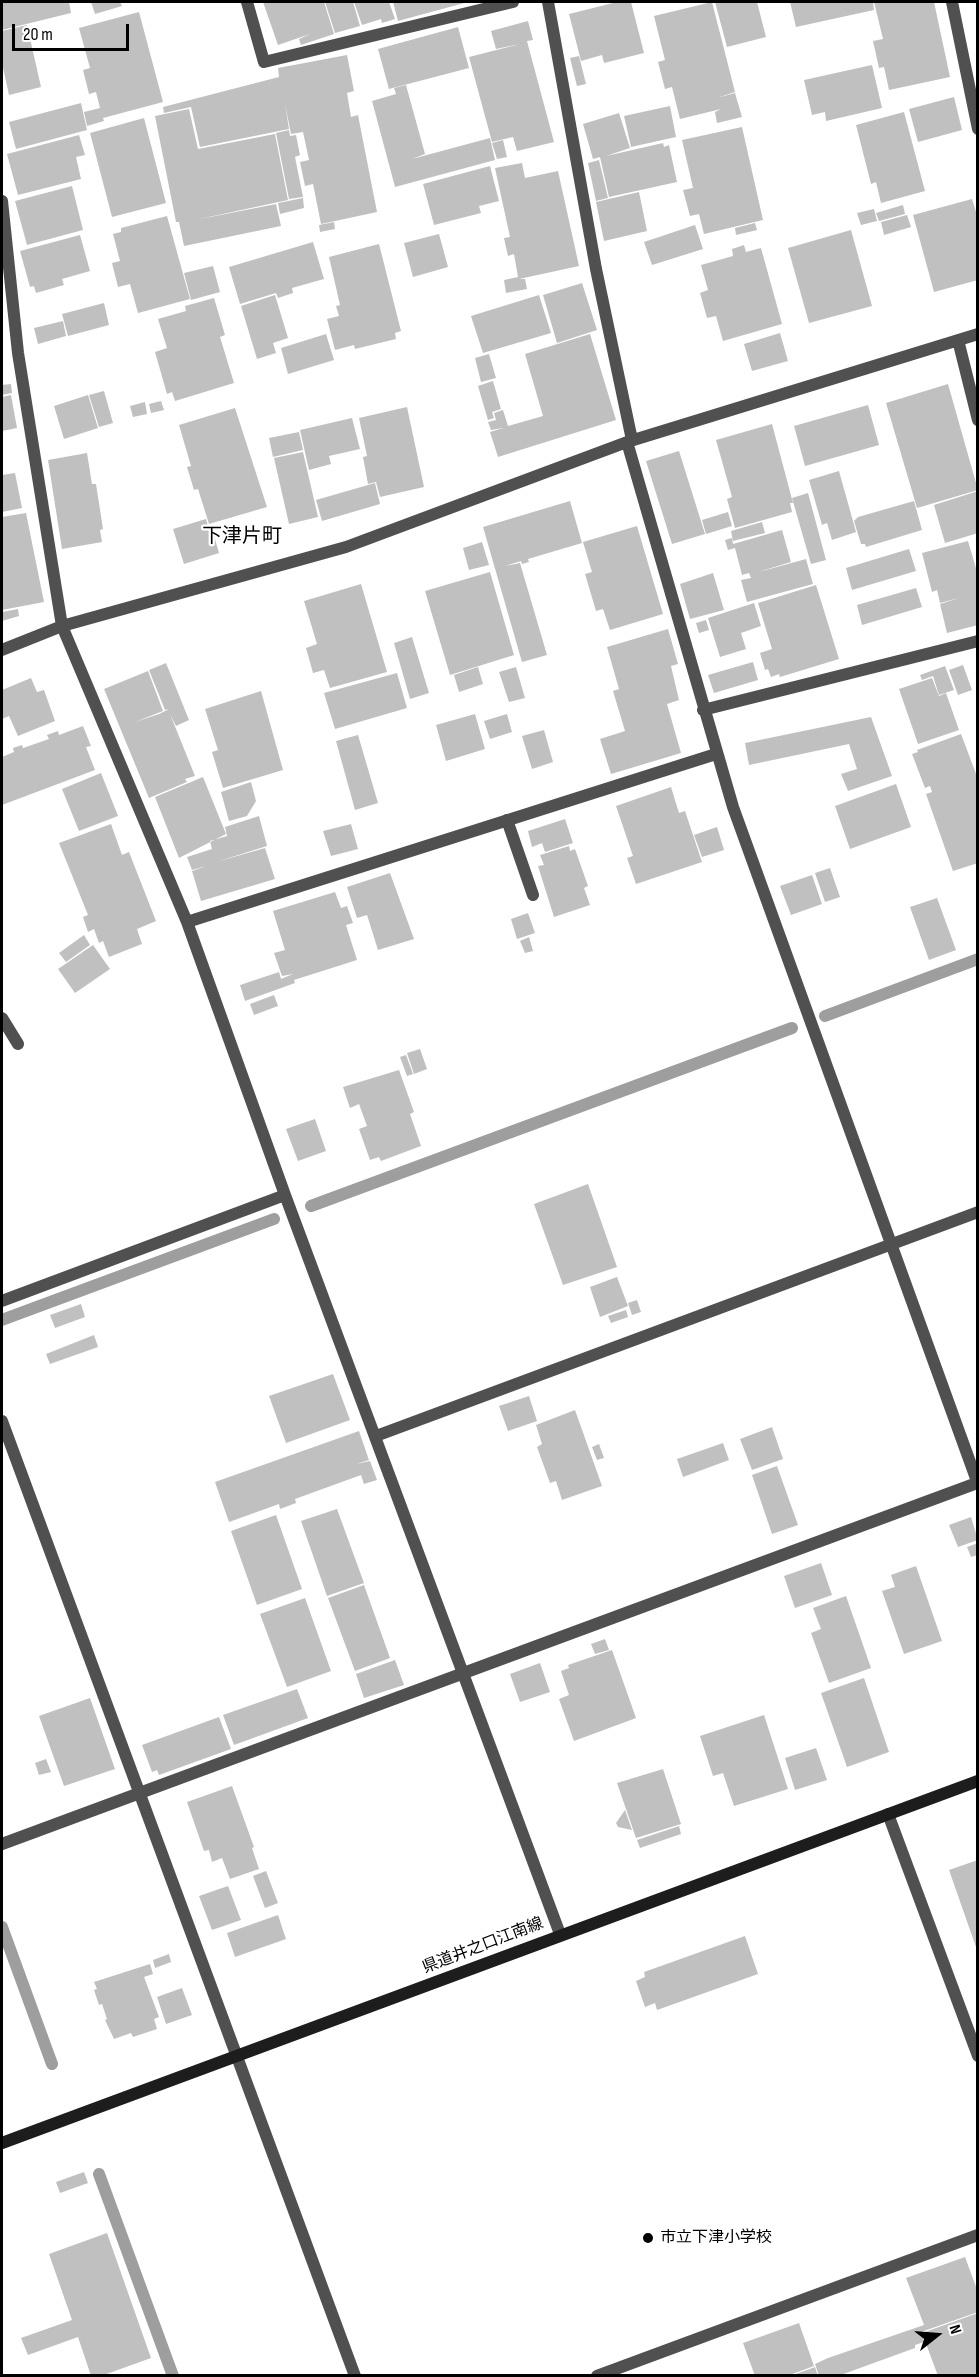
<!DOCTYPE html>
<meta charset="utf-8">
<style>
body{margin:0}
#map{position:relative;width:979px;height:2377px;overflow:hidden;background:#fff;font-family:"Sofia Sans Condensed",sans-serif}
canvas{display:block}
.frame{position:absolute;inset:0;border:3px solid #000;pointer-events:none}
.north{position:absolute;left:907px;top:2305px;width:60px;height:60px;-webkit-text-stroke:4px #fff;paint-order:stroke;rotate:73deg;font-size:16px;font-weight:700;line-height:24px;text-align:center;color:#000}
.north::after{content:'';display:block;margin:auto;width:21px;height:27px;background:#000;clip-path:polygon(50% 0,100% 100%,50% 72%,0 100%)}
.scale{position:absolute;left:12px;top:24px;width:117px;height:27px;box-sizing:border-box;border:3px solid #000;border-top:0;padding-left:8px;font-size:18px;line-height:21px;white-space:nowrap;color:#000;-webkit-text-stroke:4px #fff;paint-order:stroke}
</style>
<div id="map">
<canvas width="979" height="2377"></canvas>
<div class="frame"></div>
<div class="north">N</div>
<div class="scale">20 m</div>
</div>
<script>
const context = document.querySelector('canvas').getContext('2d');
context.lineJoin = 'round';
const poly = rows => new Path2D(rows.map(r => 'M' + r).join(''));
function trace(path, color, width, dash) { context.strokeStyle = color; context.lineWidth = width; context.lineCap = dash ? 'butt' : 'round'; context.setLineDash(dash || []); context.stroke(path); }
function fillPath(path, color) { context.fillStyle = color; context.fill(path, 'evenodd'); }
function write(font, color, halo, rows, align = 'center') {
  context.font = font + ' "Sofia Sans Condensed","Noto Sans JP",sans-serif'; context.lineWidth = 4.5; context.setLineDash([]); context.textBaseline = 'middle'; context.strokeStyle = halo; context.fillStyle = color; for (const [text, x, y, turn = 0] of rows) {
    context.save(); context.translate(x, y); context.rotate((+turn || 0) * Math.PI / 180); context.textAlign = isNaN(turn) ? turn : align; if (halo) context.strokeText(text, 0, 0); context.fillText(text, 0, 0); context.restore();
  }
}
const stream = poly([
 [825,1016,978,959],
 [311,1206,792,1028],
 [2,1320,274,1219],
 [2,1927,52,2064],
 [99,2174,173,2376]
]);
const building = poly([
 [2,2,69,2,71,13,2,30],
 [91,2,120,2,122,6,95,14],
 [263,2,324,2,334,34,301,45,299,39,310,34,278,45],
 [325,2,353,2,360,26,335,33],
 [354,2,389,2,395,19,382,23,381,19,362,25],
 [393,2,468,2,398,21],
 [617,2,631,2,644,53,604,63,602,55,581,61,569,14],
 [712,2,735,92,717,98,735,93,742,117,717,123,715,112,721,109,680,119,672,87,665,89,658,62,665,60,654,16],
 [715,2,757,2,766,37,727,47],
 [790,2,873,2,874,10,796,27],
 [874,2,934,2,950,77,889,90,884,67,879,68,873,41,883,39],
 [139,12,163,102,103,118,104,121,87,126,84,112,100,108,96,92,89,94,83,70,90,68,79,28],
 [528,21,533,40,527,41,554,142,517,151,513,137,492,142,469,57,520,44,496,49,491,31],
 [27,25,41,87,9,95,2,63,2,31],
 [458,27,469,68,389,89,378,49],
 [347,55,354,91,347,93,351,117,358,115,377,212,321,224,313,184,305,186,300,162,309,160,303,132,291,134,285,104,289,129,200,147,191,107,164,113,163,107,279,77,278,68],
 [579,56,586,84,577,86,570,58],
 [872,65,882,108,826,121,825,112,812,115,804,80],
 [406,85,425,154,412,159,490,138,495,160,395,187,372,101,396,94,394,88],
 [954,97,962,130,918,142,909,109],
 [81,103,87,130,16,149,9,122],
 [670,106,676,137,631,147,624,116],
 [189,109,198,149,275,134,288,200,195,220,276,204,281,226,184,246,179,222,176,222,155,116],
 [904,112,925,191,881,203,876,182,871,184,856,125],
 [619,113,630,148,606,156,663,143,664,147,669,145,677,182,609,197,600,157,593,159,583,124],
 [144,118,166,203,112,217,90,133],
 [742,127,763,220,704,234,699,214,690,216,683,190,693,188,682,140],
 [289,130,290,136,296,135,300,155,295,157,303,197,289,199,276,133],
 [79,135,85,155,76,157,81,179,18,195,7,154],
 [503,140,507,157,497,159,492,143],
 [599,160,608,198,596,201,588,163],
 [522,163,525,178,558,171,579,266,519,279,525,279,527,289,506,293,504,280,518,277,514,254,508,256,504,238,510,237,495,168],
 [490,166,499,201,479,206,481,213,434,225,423,184],
 [72,186,83,230,27,245,15,201],
 [639,192,647,231,604,241,596,202],
 [303,198,304,208,280,214,278,203],
 [972,199,978,218,978,280,934,292,913,215],
 [903,205,905,214,879,221,876,213],
 [874,209,877,221,861,225,857,213],
 [907,215,911,227,884,235,881,222],
 [167,216,190,299,138,313,130,284,118,287,112,263,120,261,113,234,121,232,121,228],
 [334,222,335,229,320,232,319,225],
 [755,223,757,230,736,235,735,228],
 [695,225,703,249,652,265,644,242],
 [851,230,872,306,809,323,788,248],
 [439,234,448,267,413,277,404,243],
 [80,235,90,271,62,279,64,285,36,293,34,286,30,287,20,251],
 [313,242,324,279,292,288,293,293,278,298,276,293,240,304,229,267],
 [379,244,401,331,395,333,396,339,355,349,354,345,335,350,327,319,339,316,336,306,340,305,329,257],
 [744,245,746,252,761,248,782,324,723,341,716,316,707,318,700,293,708,290,701,265,733,256,732,249],
 [213,266,220,292,191,300,184,273],
 [582,283,597,330,557,343,543,295],
 [275,295,288,338,273,343,276,353,257,359,241,306],
 [539,295,551,333,483,353,471,316],
 [214,298,225,335,220,337,234,383,175,401,172,392,167,394,155,352,167,348,158,319,186,311,185,306],
 [104,303,109,325,68,336,62,314],
 [63,321,66,336,38,344,34,328],
 [780,333,788,361,752,371,744,344],
 [326,334,334,360,288,374,281,348],
 [590,334,616,420,498,457,490,432,503,428,491,430,488,422,496,420,494,413,503,410,508,426,543,416,525,354],
 [489,354,496,378,481,382,475,358],
 [493,381,501,409,492,412,494,418,488,420,478,386],
 [11,384,12,393,2,395,2,385],
 [948,384,978,490,917,508,886,403],
 [104,391,113,423,99,427,89,395],
 [11,395,17,428,2,431,2,397],
 [88,395,98,428,64,439,54,406],
 [161,401,164,410,151,413,149,404],
 [145,402,147,414,133,417,130,406],
 [868,405,879,445,805,466,794,426],
 [407,407,424,487,380,497,376,482,368,484,363,457,367,456,359,418],
 [235,408,267,507,209,524,198,489,194,490,187,467,191,466,179,425],
 [352,418,360,449,329,456,331,464,309,470,300,430],
 [772,424,793,503,790,503,792,512,735,528,727,499,732,497,716,440],
 [299,432,303,450,273,457,269,438],
 [679,451,705,534,672,544,646,461],
 [303,452,318,517,289,524,274,458],
 [87,453,92,484,96,484,103,529,100,530,102,542,62,549,48,460],
 [839,471,856,532,832,540,827,523,822,525,809,480],
 [15,473,22,508,2,512,2,475],
 [375,483,380,504,322,521,316,500],
 [978,491,978,533,945,543,934,505],
 [808,493,826,560,811,564,792,498],
 [570,501,582,543,528,559,529,562,522,564,521,561,505,566,520,563,547,655,522,662,483,527],
 [914,501,922,530,866,547,865,544,861,544,854,521,858,517],
 [728,512,732,526,706,534,702,520],
 [26,513,44,602,2,610,2,517],
 [206,519,208,526,211,525,219,553,184,564,173,529],
 [762,522,765,533,733,541,731,531],
 [637,526,663,614,610,630,603,609,596,611,585,574,592,572,583,542],
 [782,530,791,562,755,573,806,559,813,584,747,602,741,580,751,578,749,573,742,575,735,548,728,550,725,540,732,538,733,544],
 [968,541,978,575,978,625,947,633,940,604,959,598,940,603,937,590,932,592,922,553],
 [482,542,489,565,469,570,463,548],
 [909,549,916,571,852,590,846,568],
 [490,572,514,655,450,675,425,591],
 [713,573,724,610,690,619,680,584],
 [361,584,387,672,330,688,324,670,313,673,306,648,317,644,304,601],
 [816,585,839,659,780,677,779,674,771,677,768,669,765,670,760,653,772,649,758,603],
 [916,588,922,607,862,625,857,605],
 [754,603,761,626,741,633,746,649,720,657,708,618],
 [18,609,19,616,2,621,2,612],
 [706,620,709,630,699,633,696,623],
 [668,629,678,664,671,666,679,700,667,704,681,753,611,774,600,739,625,731,613,691,619,689,607,647],
 [412,637,429,693,410,699,394,643],
 [753,662,758,680,714,693,708,675],
 [166,663,189,720,176,726,170,714,195,776,185,779,187,782,149,798,104,689,148,671,163,711,135,722,159,714,169,709,165,710,149,670],
 [963,665,972,690,958,695,949,670],
 [945,666,954,690,939,695,933,676,922,680,920,675],
 [478,667,483,684,459,692,454,675],
 [516,667,525,698,509,702,499,672],
 [397,673,407,708,335,729,324,693],
 [31,678,37,692,44,690,55,721,18,736,9,716,2,719,2,690],
 [932,678,939,696,946,693,959,730,918,744,899,689],
 [261,691,283,770,223,788,212,752,218,750,205,709],
 [475,714,485,749,446,761,436,725],
 [507,714,512,732,490,739,484,721],
 [871,717,892,776,848,791,841,774,857,769,849,744,749,765,745,743],
 [83,726,91,746,86,747,95,770,2,805,2,757,14,752,13,748,22,745,23,748,49,739,47,735,58,731,59,735],
 [544,730,553,762,532,769,522,736],
 [961,734,978,779,978,863,953,871,926,794,932,792,930,786,925,788,912,754,918,752,917,750],
 [358,735,378,803,355,810,336,741],
 [101,773,118,816,79,831,62,789],
 [203,777,226,834,179,858,155,797],
 [251,782,256,801,247,816,229,821,221,792],
 [896,784,911,827,850,849,835,806],
 [671,787,679,813,685,811,702,862,636,884,627,858,633,856,616,806],
 [259,816,267,846,216,862,265,848,275,879,201,901,192,871,206,866,192,870,187,857,212,849,210,841,227,836,225,827],
 [565,819,573,843,545,852,542,843,532,847,528,831],
 [111,824,122,855,129,852,156,921,137,929,142,944,109,957,103,941,99,943,94,929,88,932,83,917,88,915,59,843],
 [351,824,358,849,331,856,323,831],
 [717,827,724,850,702,857,694,835],
 [569,846,570,851,575,849,588,886,584,888,590,905,554,917,538,866,544,865,540,855],
 [830,868,840,897,825,902,815,873],
 [390,873,414,939,378,950,367,915,357,918,347,887],
 [812,875,822,904,791,915,780,886],
 [335,892,341,908,347,906,353,923,346,925,357,960,294,980,295,983,245,1001,240,985,279,972,281,979,293,974,282,976,274,953,285,950,273,911],
 [937,898,956,950,929,960,910,907],
 [528,913,535,933,517,939,511,919],
 [84,935,90,945,66,962,59,953],
 [529,937,533,951,525,953,520,941],
 [93,945,110,969,75,993,58,969],
 [274,995,278,1006,254,1015,250,1004],
 [420,1049,427,1069,414,1074,407,1053],
 [406,1055,413,1074,407,1076,400,1057],
 [399,1070,414,1112,410,1114,421,1146,381,1161,379,1157,370,1160,359,1129,367,1126,359,1104,350,1108,343,1087],
 [315,1119,326,1151,298,1161,286,1129],
 [588,1184,617,1267,563,1285,534,1204],
 [617,1277,628,1306,600,1317,590,1287],
 [637,1300,641,1312,632,1315,628,1303],
 [81,1304,85,1317,55,1328,50,1315],
 [626,1310,628,1317,611,1323,608,1316],
 [94,1335,98,1347,50,1364,46,1354],
 [333,1374,350,1420,286,1443,269,1396],
 [529,1396,537,1421,508,1431,499,1406],
 [575,1410,602,1486,562,1500,556,1481,550,1483,537,1447,542,1444,536,1425],
 [772,1427,783,1459,752,1470,740,1439],
 [359,1431,369,1460,356,1464,370,1461,377,1480,364,1484,361,1475,295,1499,296,1503,280,1509,279,1504,229,1522,215,1482],
 [723,1443,729,1460,683,1477,677,1459],
 [599,1444,604,1458,597,1460,592,1447],
 [777,1466,798,1525,772,1534,752,1475],
 [337,1509,364,1583,327,1596,301,1521],
 [276,1515,302,1589,257,1605,231,1531],
 [971,1517,978,1540,958,1547,949,1525],
 [978,1543,978,1555,971,1557,967,1547],
 [821,1563,832,1595,795,1608,784,1576],
 [916,1566,942,1641,904,1654,882,1591,895,1587,891,1575],
 [364,1585,390,1658,355,1671,328,1598],
 [846,1596,871,1668,829,1683,811,1633,821,1629,813,1608],
 [305,1598,331,1671,287,1687,260,1614],
 [605,1639,609,1650,595,1654,591,1644],
 [612,1650,636,1718,574,1741,559,1699,569,1695,561,1671,569,1668,568,1665],
 [395,1660,404,1685,364,1698,356,1674],
 [540,1663,550,1692,520,1702,510,1674],
 [864,1678,889,1752,847,1767,821,1693],
 [297,1689,308,1718,234,1745,223,1715],
 [90,1698,115,1769,64,1786,39,1716],
 [764,1715,788,1789,734,1806,723,1773,713,1776,700,1736],
 [219,1717,231,1749,159,1775,157,1770,152,1772,142,1745],
 [816,1748,827,1780,795,1790,785,1758],
 [46,1759,51,1772,39,1775,35,1763],
 [663,1769,681,1824,636,1838,617,1783],
 [232,1786,254,1847,252,1848,259,1869,230,1879,222,1858,212,1862,209,1850,204,1851,187,1802],
 [625,1810,632,1830,618,1827,616,1823],
 [679,1826,681,1834,640,1848,637,1840],
 [978,1860,978,1950,977,1950,949,1870],
 [266,1871,278,1903,265,1908,253,1876],
 [228,1886,241,1920,212,1930,199,1896],
 [278,1915,286,1939,235,1957,227,1933],
 [745,1936,758,1974,657,2010,655,2003,645,2007,636,1981,645,1977,644,1972],
 [169,1954,171,1962,155,1968,153,1960],
 [150,1964,153,1974,144,1977,159,2017,154,2019,157,2029,133,2037,131,2033,114,2039,105,2020,107,2019,102,2004,99,2005,94,1990,97,1989,94,1982],
 [182,1988,192,2015,166,2024,157,1997],
 [84,2172,88,2183,60,2193,56,2182],
 [107,2233,151,2358,101,2376,91,2376,78,2337,28,2355,21,2338,72,2320,49,2254],
 [965,2257,978,2292,978,2312,921,2332,924,2342,915,2345,915,2348,838,2376,819,2376,815,2364,828,2358,924,2325,906,2278],
 [978,2313,978,2376,938,2376,922,2333],
 [799,2323,814,2366,787,2376,755,2376,743,2343],
 [815,2367,818,2376,793,2376,793,2375]
]);
const service = poly([
 [507,820,533,895],
 [2,1018,18,1044],
 [888,1814,978,2056],
 [597,2376,978,2235]
]);
const minor = poly([
 [247,2,264,62,513,2],
 [548,2,596,269,632,440],
 [952,2,978,129],
 [2,201,18,353,62,626,187,922,285,1195,560,1934],
 [958,340,978,420],
 [627,442,733,807,978,1484],
 [2,650,62,626,346,547,627,442,978,334],
 [703,710,978,641],
 [187,922,716,754],
 [2,1301,285,1195],
 [2,1421,355,2376],
 [376,1436,978,1212],
 [2,1844,977,1483]
]);
const secondary = poly([
 [2,2143,978,1781]
]);
const markers = [
 [648,2238,6,"#000"]
];
const streetNames = [
 ["県道井之口江南線",483,1946,-21]
];
const poiNames = [
 ["市立下津小学校",660,2238]
];
const quarterNames = [
 ["下津片町",242,537]
];
trace(stream, '#9e9e9e', 12);
fillPath(building, '#c0c0c0');
trace(service, '#505050', 12);
trace(minor, '#505050', 12);
trace(secondary, '#1d1d1d', 12);
for (const [x, y, r, color] of markers) { const dot = new Path2D(); dot.arc(x, y, r, 0, 2 * Math.PI); context.fillStyle = color; context.fill(dot); trace(dot, '#fff', 2); }
write('16px', '#000', '#fff', streetNames);
write('16px', '#000', '#fff', poiNames, 'left');
write('20px', '#000', '#fff', quarterNames);
</script>
